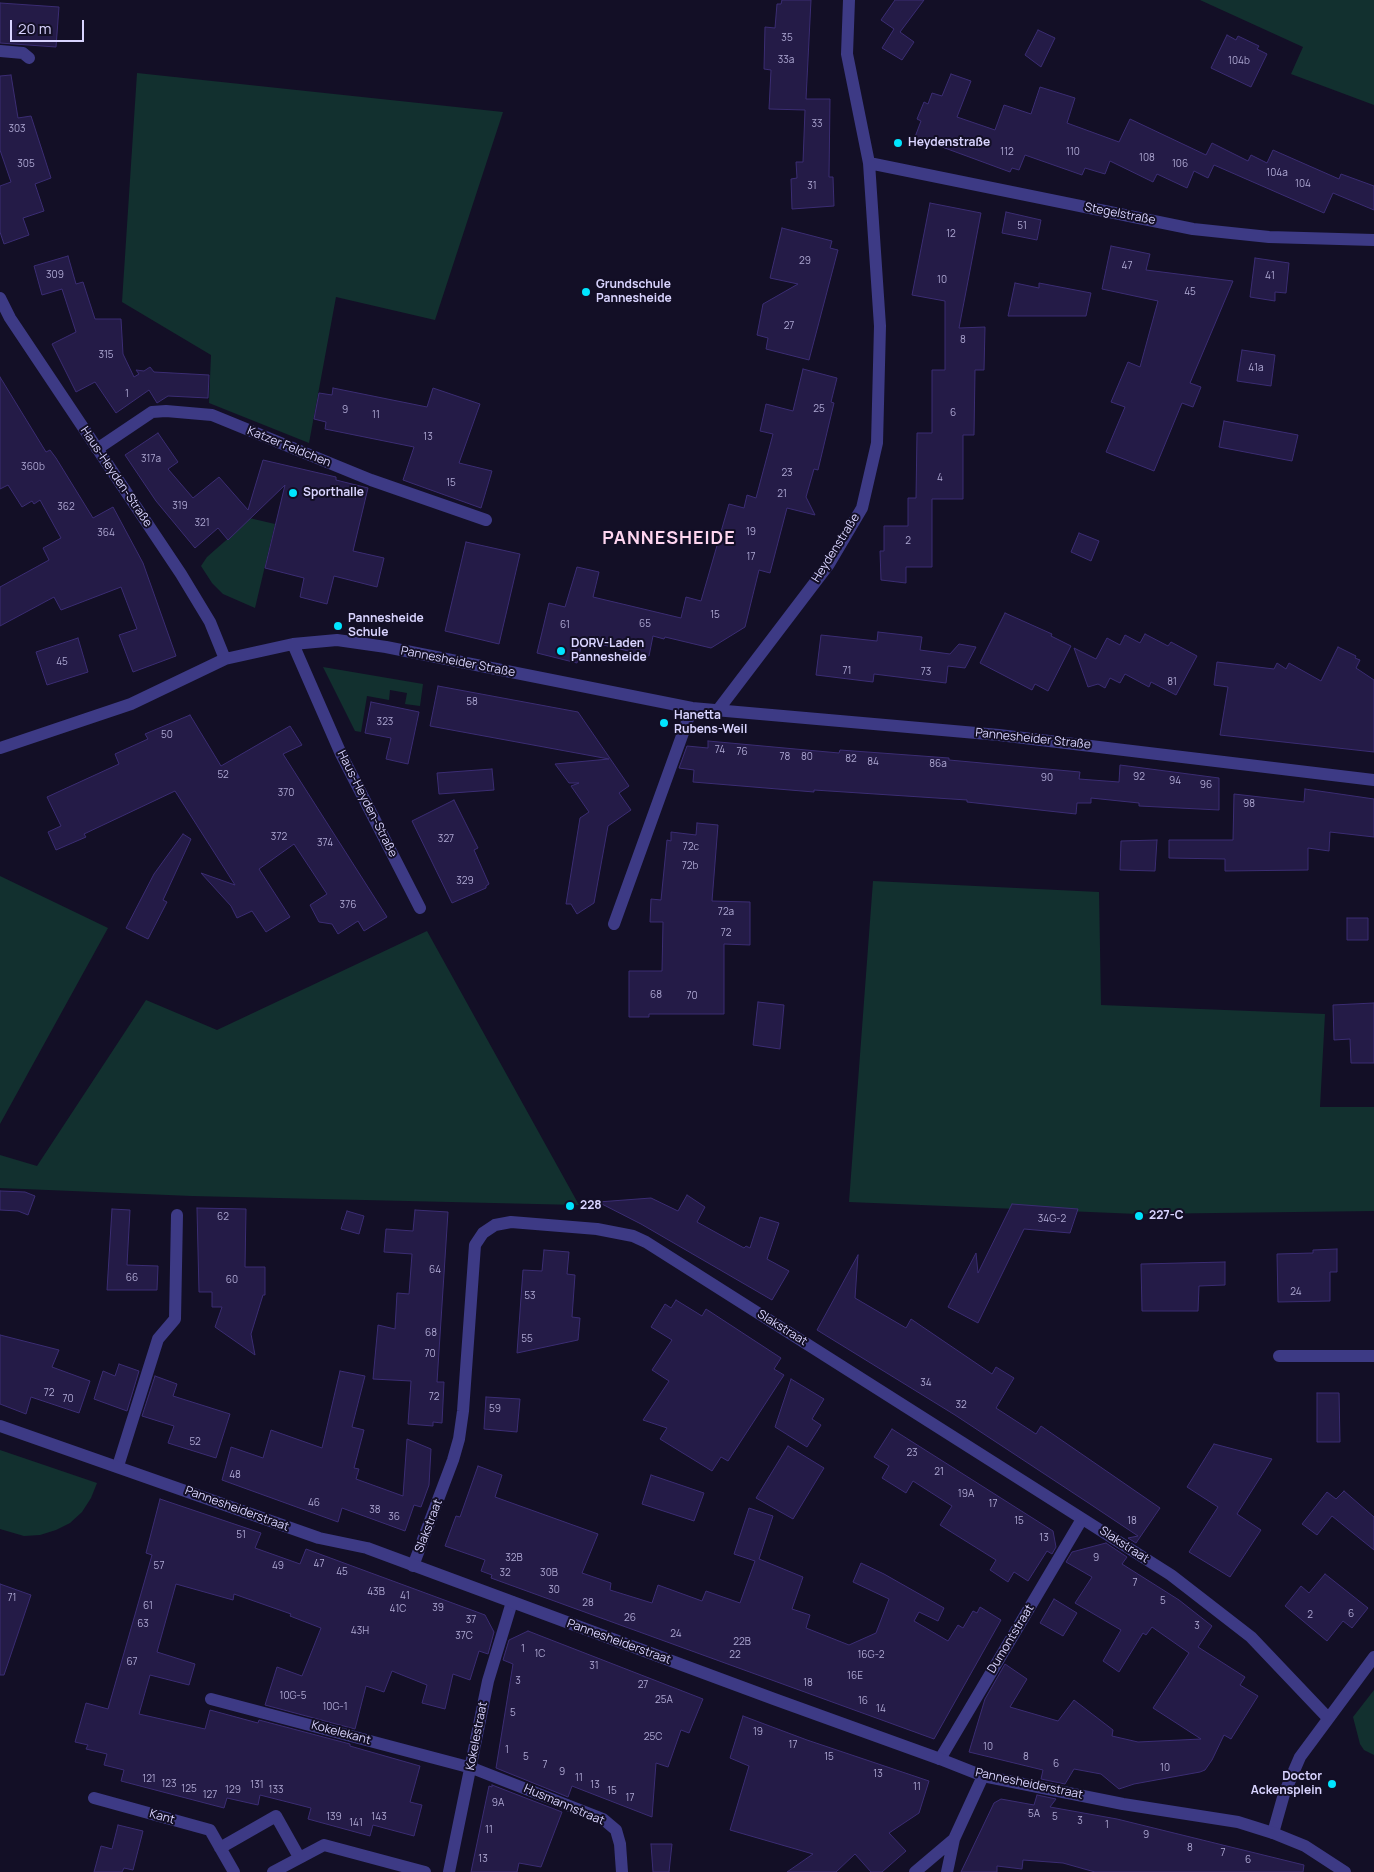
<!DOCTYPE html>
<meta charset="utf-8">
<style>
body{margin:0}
#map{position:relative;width:1374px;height:1872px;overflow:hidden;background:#130f26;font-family:Manrope,sans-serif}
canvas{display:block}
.scale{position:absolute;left:10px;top:20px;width:74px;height:22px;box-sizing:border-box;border:2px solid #d9d4ff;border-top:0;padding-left:6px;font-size:15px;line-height:18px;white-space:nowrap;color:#d9d4ff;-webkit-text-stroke:4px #130f26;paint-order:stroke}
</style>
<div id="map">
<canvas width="1374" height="1872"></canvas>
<div class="scale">20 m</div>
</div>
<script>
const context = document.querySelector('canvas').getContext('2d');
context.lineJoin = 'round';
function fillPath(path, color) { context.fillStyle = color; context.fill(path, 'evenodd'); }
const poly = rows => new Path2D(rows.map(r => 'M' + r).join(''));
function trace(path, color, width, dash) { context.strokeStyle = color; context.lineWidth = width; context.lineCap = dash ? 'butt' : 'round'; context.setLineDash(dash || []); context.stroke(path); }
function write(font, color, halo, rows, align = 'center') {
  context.font = font + ' Manrope,sans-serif'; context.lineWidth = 4; context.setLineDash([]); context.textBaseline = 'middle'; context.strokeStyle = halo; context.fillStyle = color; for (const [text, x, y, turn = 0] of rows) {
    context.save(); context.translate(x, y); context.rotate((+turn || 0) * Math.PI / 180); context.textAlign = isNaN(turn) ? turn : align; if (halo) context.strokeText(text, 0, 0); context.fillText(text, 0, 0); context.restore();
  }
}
const green = poly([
 [1200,0,1374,0,1374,105,1291,74,1303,47],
 [137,73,503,112,435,320,336,297,309,443,209,403,211,355,122,302],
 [245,517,275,524,255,608,223,594,212,583,201,566,207,557,241,527],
 [323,667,423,684,420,706,405,704,407,693,390,690,389,700,367,696,361,732,355,731],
 [0,876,108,928,0,1124],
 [873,881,1099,892,1101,1005,1325,1014,1320,1107,1374,1107,1374,1211,1138,1214,849,1202],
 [427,931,579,1205,192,1196,0,1188,0,1155,37,1166,146,1000,217,1030],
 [0,1450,97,1483,91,1498,82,1512,70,1523,56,1530,40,1535,24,1536,0,1529],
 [1374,1690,1374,1755,1364,1750,1360,1744,1353,1717]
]);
const building = poly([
 [782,0,811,0,806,99,830,99,829,177,833,177,834,206,792,209,791,179,797,178,796,162,803,162,805,110,769,109,771,70,764,69,765,27,775,28,777,4,781,4,782,0],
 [895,0,924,0,900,32,914,42,902,60,882,48,894,29,881,20,895,0],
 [0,3,59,7,56,47,0,43,0,3],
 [1038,30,1055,38,1041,67,1025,55,1038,30],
 [1227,35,1236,40,1238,36,1259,46,1257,49,1267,54,1251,87,1211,68,1227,35],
 [951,74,971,81,957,117,995,130,1004,105,1031,114,1040,87,1075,98,1067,123,1119,142,1130,119,1206,155,1212,143,1248,161,1251,155,1267,163,1273,150,1339,179,1341,174,1374,186,1374,210,1333,193,1324,213,1214,165,1208,178,1194,171,1187,188,1157,174,1153,182,1110,161,1105,174,1085,168,1082,175,1025,155,1019,170,1012,168,1010,172,915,137,921,121,917,119,924,102,928,104,932,93,942,96,951,74],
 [11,75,18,118,31,116,51,178,35,184,44,211,23,218,29,235,4,244,0,232,0,186,11,182,0,150,0,76,11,75],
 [930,203,981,213,959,328,985,327,984,370,975,370,974,435,963,435,963,499,932,499,932,567,906,567,906,583,881,580,880,551,884,551,884,526,908,526,908,498,916,498,917,433,932,433,932,370,945,370,945,301,912,295,930,203],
 [1006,212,1041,220,1037,240,1002,233,1006,212],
 [782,228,832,241,830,248,838,250,809,360,766,349,768,338,757,335,763,304,798,284,770,278,782,228],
 [1111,246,1150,254,1146,270,1233,281,1190,383,1201,387,1193,407,1182,403,1154,471,1106,452,1125,407,1111,402,1128,362,1140,367,1158,301,1102,289,1111,246],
 [68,256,76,284,83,282,95,319,121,319,123,354,134,377,139,374,136,370,144,371,150,367,154,372,209,375,208,398,168,396,157,403,149,390,116,413,95,382,76,392,52,344,76,332,62,289,42,295,34,266,68,256],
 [1255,258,1289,263,1286,293,1275,292,1275,301,1250,297,1255,258],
 [1015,283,1039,288,1039,283,1091,293,1086,316,1008,316,1015,283],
 [1242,350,1275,355,1271,386,1237,381,1242,350],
 [803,369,837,378,831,402,834,403,818,470,814,469,806,497,815,515,787,508,770,573,759,570,745,627,711,648,665,637,664,639,653,636,649,656,583,640,577,663,537,653,549,603,565,607,577,567,599,572,593,597,681,618,686,597,701,601,729,504,744,508,747,495,756,498,773,434,760,431,766,404,793,411,803,369],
 [0,377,46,452,50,450,56,458,93,518,113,507,143,563,176,656,133,672,119,635,137,629,121,587,61,610,54,597,0,626,0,587,49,560,43,548,61,538,40,500,34,504,32,501,22,507,8,485,0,489,0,377],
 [333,388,427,407,433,388,480,404,459,463,492,471,481,508,403,480,414,447,325,429,326,422,314,419,319,393,332,395,333,388],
 [1224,421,1298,435,1292,461,1219,447,1224,421],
 [158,433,178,462,168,469,193,498,219,477,248,510,263,460,336,477,336,480,368,488,353,551,384,558,377,587,334,576,327,604,300,597,304,578,265,568,285,485,228,540,218,528,195,548,156,501,125,455,158,433],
 [1079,533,1099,541,1091,561,1071,552,1079,533],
 [466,542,520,554,499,644,445,631,466,542],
 [1005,613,1052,634,1051,636,1071,646,1048,691,1035,684,1032,690,980,663,1005,613],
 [878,632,922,637,920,650,950,654,959,644,976,647,965,668,948,666,946,683,874,674,873,682,816,675,821,635,877,641,878,632],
 [1145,634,1168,646,1171,642,1197,656,1176,695,1151,682,1149,687,1125,674,1120,683,1110,678,1105,688,1098,684,1088,687,1074,648,1096,659,1107,638,1120,645,1125,635,1140,643,1145,634],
 [78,638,88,672,47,685,36,652,78,638],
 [1338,647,1356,656,1355,658,1360,660,1356,668,1374,680,1374,752,1220,735,1228,687,1214,685,1217,662,1274,669,1277,663,1286,669,1289,663,1321,681,1338,647],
 [438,686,578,712,629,786,619,793,631,810,608,826,594,903,577,914,571,904,566,904,580,818,589,812,571,786,579,783,569,783,555,764,609,759,430,726,438,686],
 [371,702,419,712,408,764,386,759,391,738,365,733,371,702],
 [190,715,221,766,290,726,302,745,283,754,387,917,364,931,358,921,338,934,332,924,319,922,310,905,327,894,294,844,259,869,290,917,266,932,252,911,237,918,231,906,201,873,235,885,175,791,84,834,86,837,56,850,48,832,61,826,47,797,119,764,115,754,148,739,145,734,190,715],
 [708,741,839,753,840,750,949,758,949,760,1080,772,1079,779,1119,782,1120,765,1219,778,1219,810,1139,806,1139,803,1091,798,1091,803,1077,803,1076,814,967,802,967,800,814,790,814,792,693,782,694,770,679,768,687,746,708,748,708,741],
 [492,769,494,790,439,794,437,773,492,769],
 [1305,789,1374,799,1374,837,1330,832,1329,851,1308,848,1308,870,1225,871,1225,859,1169,858,1169,840,1233,840,1234,794,1304,802,1305,789],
 [454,800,478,848,474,850,489,884,486,886,486,888,452,903,412,821,454,800],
 [697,823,718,825,712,901,750,902,750,945,724,944,724,1014,649,1014,649,1017,629,1017,629,971,662,971,663,922,650,922,651,899,661,900,667,840,671,841,671,832,696,835,697,823],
 [183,834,191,839,163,900,167,902,148,939,126,928,154,874,183,834],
 [1157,840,1155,871,1120,870,1121,841,1157,840],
 [1347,918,1368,918,1368,940,1347,940,1347,918],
 [758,1002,784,1005,780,1049,753,1045,758,1002],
 [1374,1003,1374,1063,1351,1063,1350,1039,1334,1040,1333,1005,1374,1003],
 [0,1191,25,1192,35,1196,28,1215,18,1211,0,1210,0,1191],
 [687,1195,705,1207,697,1222,744,1248,746,1246,750,1248,760,1217,779,1223,767,1259,789,1271,772,1300,641,1224,598,1202,651,1198,678,1211,687,1195],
 [1012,1204,1078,1209,1070,1233,1024,1229,978,1323,948,1307,976,1253,978,1273,1012,1204],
 [197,1208,246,1209,245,1267,265,1267,265,1295,263,1295,251,1334,255,1355,215,1327,222,1307,212,1307,212,1292,199,1292,197,1208],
 [112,1209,130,1210,127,1265,158,1266,157,1290,107,1290,112,1209],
 [415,1210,448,1212,437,1382,444,1382,442,1423,433,1422,433,1426,408,1424,411,1381,373,1379,378,1325,395,1329,397,1293,409,1294,412,1254,384,1252,386,1229,413,1231,415,1210],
 [347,1211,364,1216,359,1234,341,1229,347,1211],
 [1337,1249,1337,1272,1330,1272,1330,1301,1278,1302,1277,1254,1313,1253,1313,1250,1337,1249],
 [544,1250,569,1252,567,1274,575,1275,572,1317,580,1318,578,1340,517,1353,523,1270,542,1271,544,1250],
 [858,1255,855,1298,906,1328,911,1319,992,1374,996,1367,1014,1378,996,1408,1036,1434,1041,1426,1160,1508,1136,1543,1128,1538,1138,1536,1087,1502,955,1415,817,1330,858,1255],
 [1225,1262,1225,1285,1199,1286,1198,1311,1142,1311,1141,1264,1225,1262],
 [676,1300,702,1316,706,1309,781,1358,774,1369,784,1375,728,1461,721,1457,712,1471,660,1439,667,1428,643,1420,669,1381,652,1370,672,1340,651,1327,665,1304,671,1308,676,1300],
 [0,1335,59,1350,52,1367,90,1381,79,1413,31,1397,26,1414,0,1404,0,1335],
 [119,1364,139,1371,127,1411,94,1399,103,1371,115,1376,119,1364],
 [340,1371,365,1376,352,1427,364,1430,354,1468,359,1469,356,1479,403,1496,407,1439,431,1449,429,1485,421,1507,414,1505,405,1531,342,1508,338,1522,222,1480,231,1447,263,1458,271,1430,322,1448,340,1371],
 [155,1376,177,1384,173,1396,230,1414,216,1458,168,1443,174,1426,142,1416,155,1376],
 [791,1379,824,1399,812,1419,821,1425,807,1447,775,1427,791,1379],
 [1317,1393,1339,1393,1340,1442,1317,1442,1317,1393],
 [486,1397,520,1399,517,1432,484,1429,486,1397],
 [892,1429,1053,1531,1056,1547,1052,1554,1047,1551,1028,1581,1014,1572,1008,1582,990,1570,996,1560,940,1525,952,1506,913,1481,906,1493,882,1478,889,1466,874,1457,892,1429],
 [1214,1444,1272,1459,1237,1514,1261,1530,1230,1577,1189,1552,1218,1507,1187,1487,1214,1444],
 [788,1446,824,1468,793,1519,756,1498,788,1446],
 [478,1466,502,1475,495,1497,598,1534,582,1573,611,1583,610,1590,652,1603,658,1585,702,1601,706,1591,740,1603,755,1561,734,1554,749,1508,773,1516,759,1559,803,1577,792,1609,810,1615,806,1628,849,1645,876,1633,889,1599,853,1582,861,1563,884,1574,944,1608,938,1621,919,1612,914,1621,948,1641,958,1625,963,1628,973,1611,977,1613,980,1607,1001,1620,934,1739,491,1578,492,1575,481,1571,485,1560,445,1546,456,1516,460,1517,478,1466],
 [651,1475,704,1493,694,1521,642,1504,651,1475],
 [1344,1491,1374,1517,1374,1550,1332,1516,1317,1535,1302,1524,1327,1492,1336,1499,1344,1491],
 [160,1499,261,1533,255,1548,300,1564,306,1549,485,1615,494,1632,488,1654,479,1651,470,1680,453,1674,445,1709,422,1703,427,1685,392,1671,384,1692,366,1686,355,1729,265,1705,277,1667,302,1676,321,1628,290,1616,291,1614,234,1594,233,1600,176,1584,157,1652,195,1664,189,1685,150,1675,139,1714,205,1729,210,1710,258,1723,259,1720,350,1744,350,1746,420,1766,410,1802,422,1805,414,1836,373,1825,370,1836,308,1819,311,1808,260,1795,258,1805,227,1798,224,1808,121,1781,124,1770,104,1765,107,1754,86,1749,88,1745,75,1742,86,1703,108,1709,152,1555,146,1553,160,1499],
 [1106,1543,1127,1557,1122,1564,1179,1600,1212,1626,1198,1647,1245,1677,1240,1685,1258,1696,1231,1739,1224,1735,1212,1760,1205,1770,1200,1772,1134,1784,1119,1789,1101,1774,1074,1769,1065,1784,1041,1779,1043,1770,969,1752,985,1699,1005,1664,1027,1679,1010,1707,1058,1721,1074,1700,1113,1730,1112,1736,1138,1742,1201,1739,1153,1708,1189,1653,1152,1627,1146,1635,1143,1633,1119,1672,1103,1661,1121,1630,1075,1603,1092,1577,1066,1562,1072,1552,1106,1543],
 [1325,1574,1368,1608,1352,1628,1343,1621,1327,1641,1285,1606,1301,1586,1309,1593,1325,1574],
 [0,1584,31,1595,4,1675,0,1675,0,1584],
 [1054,1599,1077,1613,1063,1636,1040,1623,1054,1599],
 [528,1631,703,1699,689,1733,681,1730,668,1767,656,1763,652,1817,572,1786,568,1797,496,1768,513,1664,503,1660,509,1640,528,1631],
 [743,1716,807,1740,929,1781,919,1813,889,1833,906,1851,882,1872,871,1872,855,1854,836,1872,787,1872,813,1854,730,1830,749,1766,730,1758,743,1716],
 [492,1785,562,1812,541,1867,519,1863,517,1872,471,1872,489,1786,492,1787,492,1785],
 [1037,1795,1056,1799,1050,1807,1117,1819,1304,1865,1303,1872,1095,1872,1063,1863,1023,1860,1022,1869,997,1866,997,1872,961,1872,994,1803,1001,1799,1034,1805,1037,1795],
 [118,1825,143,1831,133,1870,124,1868,122,1872,94,1872,101,1846,112,1849,118,1825],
 [651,1844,672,1844,669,1872,653,1872,651,1844]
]);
const minor = poly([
 [0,51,23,53,29,58],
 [869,163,1193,229,1269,237,1374,240],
 [0,298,10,318,181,574,210,622,225,659],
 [97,449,152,412,166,411,212,415,371,480,486,520],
 [293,644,341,754,420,908],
 [718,710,829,564,862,508,877,443,880,326,869,163,847,54,849,0],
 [0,748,131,704,225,659,293,644,337,640,386,647,692,708,999,735,1374,780],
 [614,924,692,708],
 [1279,1356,1374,1356],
 [118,1466,158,1339,175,1319,177,1215],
 [413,1566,453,1460,459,1439,463,1411,475,1245,483,1233,495,1225,511,1222,597,1229,633,1236,646,1242,1171,1575,1251,1637,1328,1718],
 [211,1699,472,1768,603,1819,616,1830,620,1844,622,1872],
 [940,1759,1082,1519],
 [94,1798,210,1830,234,1872],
 [1273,1833,1284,1794,1300,1757,1374,1657],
 [220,1848,276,1816,299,1857],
 [273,1872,324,1845,425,1872],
 [449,1872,488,1681,512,1602],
 [915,1872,954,1839],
 [947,1872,954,1839,983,1776]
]);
const tertiary = poly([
 [0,1426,319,1538,367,1548,774,1699,940,1759,983,1776,1123,1804,1238,1822,1273,1833,1305,1846,1345,1872]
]);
const markers = [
 [898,143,5,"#00e5ff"],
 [586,292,5,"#00e5ff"],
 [293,493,5,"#00e5ff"],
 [338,626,5,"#00e5ff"],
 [561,651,5,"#00e5ff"],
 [664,723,5,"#00e5ff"],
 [570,1206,5,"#00e5ff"],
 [1139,1216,5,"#00e5ff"],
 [1332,1784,5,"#00e5ff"]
];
const numberNames = [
 ["35",787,38],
 ["33a",786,60],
 ["104b",1239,61],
 ["33",817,124],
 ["303",17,129],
 ["112",1007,152],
 ["110",1073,152],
 ["108",1147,158],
 ["305",26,164],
 ["106",1180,164],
 ["104a",1277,173],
 ["104",1303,184],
 ["31",812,186],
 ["51",1022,226],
 ["12",951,234],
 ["29",805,261],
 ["47",1127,266],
 ["309",55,275],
 ["41",1270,276],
 ["10",942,280],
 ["45",1190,292],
 ["27",789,326],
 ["8",963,340],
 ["315",106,355],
 ["41a",1256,368],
 ["1",127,394],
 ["25",819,409],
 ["9",345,410],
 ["6",953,413],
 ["11",376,415],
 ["13",428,437],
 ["317a",151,459],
 ["360b",33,467],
 ["23",787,473],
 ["4",940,478],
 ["15",451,483],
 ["21",782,494],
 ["319",180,506],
 ["362",66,507],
 ["321",202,523],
 ["19",751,532],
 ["364",106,533],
 ["2",908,541],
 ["17",751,557],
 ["15",715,615],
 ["65",645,624],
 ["61",565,625],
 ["45",62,662],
 ["71",847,671],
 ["73",926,672],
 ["81",1172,682],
 ["58",472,702],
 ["323",385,722],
 ["50",167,735],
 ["74",720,750],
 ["76",742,752],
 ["78",785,757],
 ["80",807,757],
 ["82",851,759],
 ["84",873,762],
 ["86a",938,764],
 ["52",223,775],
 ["92",1139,777],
 ["90",1047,778],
 ["94",1175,781],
 ["96",1206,785],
 ["370",286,793],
 ["98",1249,804],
 ["372",279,837],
 ["327",446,839],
 ["374",325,843],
 ["72c",691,847],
 ["72b",690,866],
 ["329",465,881],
 ["376",348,905],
 ["72a",726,912],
 ["72",726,933],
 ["68",656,995],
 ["70",692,996],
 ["62",223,1217],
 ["34G-2",1052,1219],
 ["64",435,1270],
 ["66",132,1278],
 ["60",232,1280],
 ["24",1296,1292],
 ["53",530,1296],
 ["68",431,1333],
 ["55",527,1339],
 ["70",430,1354],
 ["34",926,1383],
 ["72",49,1393],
 ["72",434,1397],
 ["70",68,1399],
 ["32",961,1405],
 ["59",495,1409],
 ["52",195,1442],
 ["23",912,1453],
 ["21",939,1472],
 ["48",235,1475],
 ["19A",966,1494],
 ["46",314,1503],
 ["17",993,1504],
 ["38",375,1510],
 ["36",394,1517],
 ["15",1019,1521],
 ["18",1132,1521],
 ["51",241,1535],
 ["13",1044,1538],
 ["32B",514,1558],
 ["9",1096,1558],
 ["47",319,1564],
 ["57",159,1566],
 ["49",278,1566],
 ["45",342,1572],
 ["32",505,1573],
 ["30B",549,1573],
 ["7",1135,1583],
 ["30",554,1590],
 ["43B",376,1592],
 ["41",405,1596],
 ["71",12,1598],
 ["5",1163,1601],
 ["28",588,1603],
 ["61",148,1606],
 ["39",438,1608],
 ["41C",398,1609],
 ["6",1351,1614],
 ["2",1310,1615],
 ["26",630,1618],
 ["37",471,1620],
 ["63",143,1624],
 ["3",1197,1626],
 ["43H",360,1631],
 ["24",676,1634],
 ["37C",464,1636],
 ["22B",742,1642],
 ["1",523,1649],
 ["1C",540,1654],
 ["22",735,1655],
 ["16G-2",871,1655],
 ["67",132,1662],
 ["31",594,1666],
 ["16E",855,1676],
 ["3",518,1681],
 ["18",808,1683],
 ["27",643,1685],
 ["10G-5",293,1696],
 ["25A",664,1700],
 ["16",863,1701],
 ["10G-1",335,1707],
 ["14",881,1709],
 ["5",513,1713],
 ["19",758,1732],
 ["25C",653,1737],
 ["17",793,1745],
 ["10",988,1747],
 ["1",507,1750],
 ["5",526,1757],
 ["15",829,1757],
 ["8",1026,1757],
 ["6",1056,1764],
 ["7",545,1765],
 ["10",1165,1768],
 ["9",562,1772],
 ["13",878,1774],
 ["11",579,1778],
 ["121",149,1779],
 ["123",169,1784],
 ["131",257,1785],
 ["13",595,1785],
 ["11",917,1787],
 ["125",189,1789],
 ["129",233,1790],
 ["133",276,1790],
 ["15",612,1791],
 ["127",210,1795],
 ["17",630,1798],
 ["9A",498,1803],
 ["5A",1034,1814],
 ["139",334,1817],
 ["143",379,1817],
 ["5",1055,1817],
 ["3",1080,1821],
 ["141",356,1823],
 ["1",1107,1825],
 ["11",489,1830],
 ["9",1146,1835],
 ["8",1190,1848],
 ["7",1223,1853],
 ["13",483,1859],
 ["6",1248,1860]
];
const poiNames = [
 ["Heydenstraße",908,143],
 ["Grundschule",596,285],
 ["Pannesheide",596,299],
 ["Sporthalle",303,493],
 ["Pannesheide",348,619],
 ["Schule",348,633],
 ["DORV-Laden",571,644],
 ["Pannesheide",571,658],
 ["Hanetta",674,716],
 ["Rubens-Weil",674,730],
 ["228",580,1206],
 ["227-C",1149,1216],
 ["Doctor",1322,1777,"right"],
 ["Ackensplein",1322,1791,"right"]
];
const streetNames = [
 ["Stegelstraße",1120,214,11],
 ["Katzer Feldchen",289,447,22],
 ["Haus-Heyden-Straße",116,477,56],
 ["Heydenstraße",836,548,-58],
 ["Pannesheider Straße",458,662,11],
 ["Pannesheider Straße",1033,739,6],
 ["Haus-Heyden-Straße",367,804,63],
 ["Slakstraat",782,1328,32],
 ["Pannesheiderstraat",237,1509,20],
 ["Slakstraat",429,1526,-69],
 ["Slakstraat",1124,1545,33],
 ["Dumontstraat",1011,1639,-59],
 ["Pannesheiderstraat",619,1642,20],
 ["Kokelekant",341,1733,15],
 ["Kokelestraat",477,1736,-79],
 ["Pannesheiderstraat",1029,1784,12],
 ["Husmannstraat",564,1805,23],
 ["Kant",162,1817,16]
];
const districtNames = [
 ["PANNESHEIDE",669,539]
];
fillPath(green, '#12302f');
fillPath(building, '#241b47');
trace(building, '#3b2d73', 1);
trace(minor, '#3d3a85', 12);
trace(tertiary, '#3d3a85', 12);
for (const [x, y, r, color] of markers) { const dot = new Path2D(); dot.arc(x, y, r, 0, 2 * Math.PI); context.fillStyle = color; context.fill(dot); trace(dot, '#130f26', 2); }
write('10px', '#aca6d1', null, numberNames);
write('bold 12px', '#d9d4ff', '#130f26', poiNames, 'left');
write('12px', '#d9d4ff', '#130f26', streetNames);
context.letterSpacing = '1px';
write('bold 18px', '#ffd6f0', '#130f26', districtNames);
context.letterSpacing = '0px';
</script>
